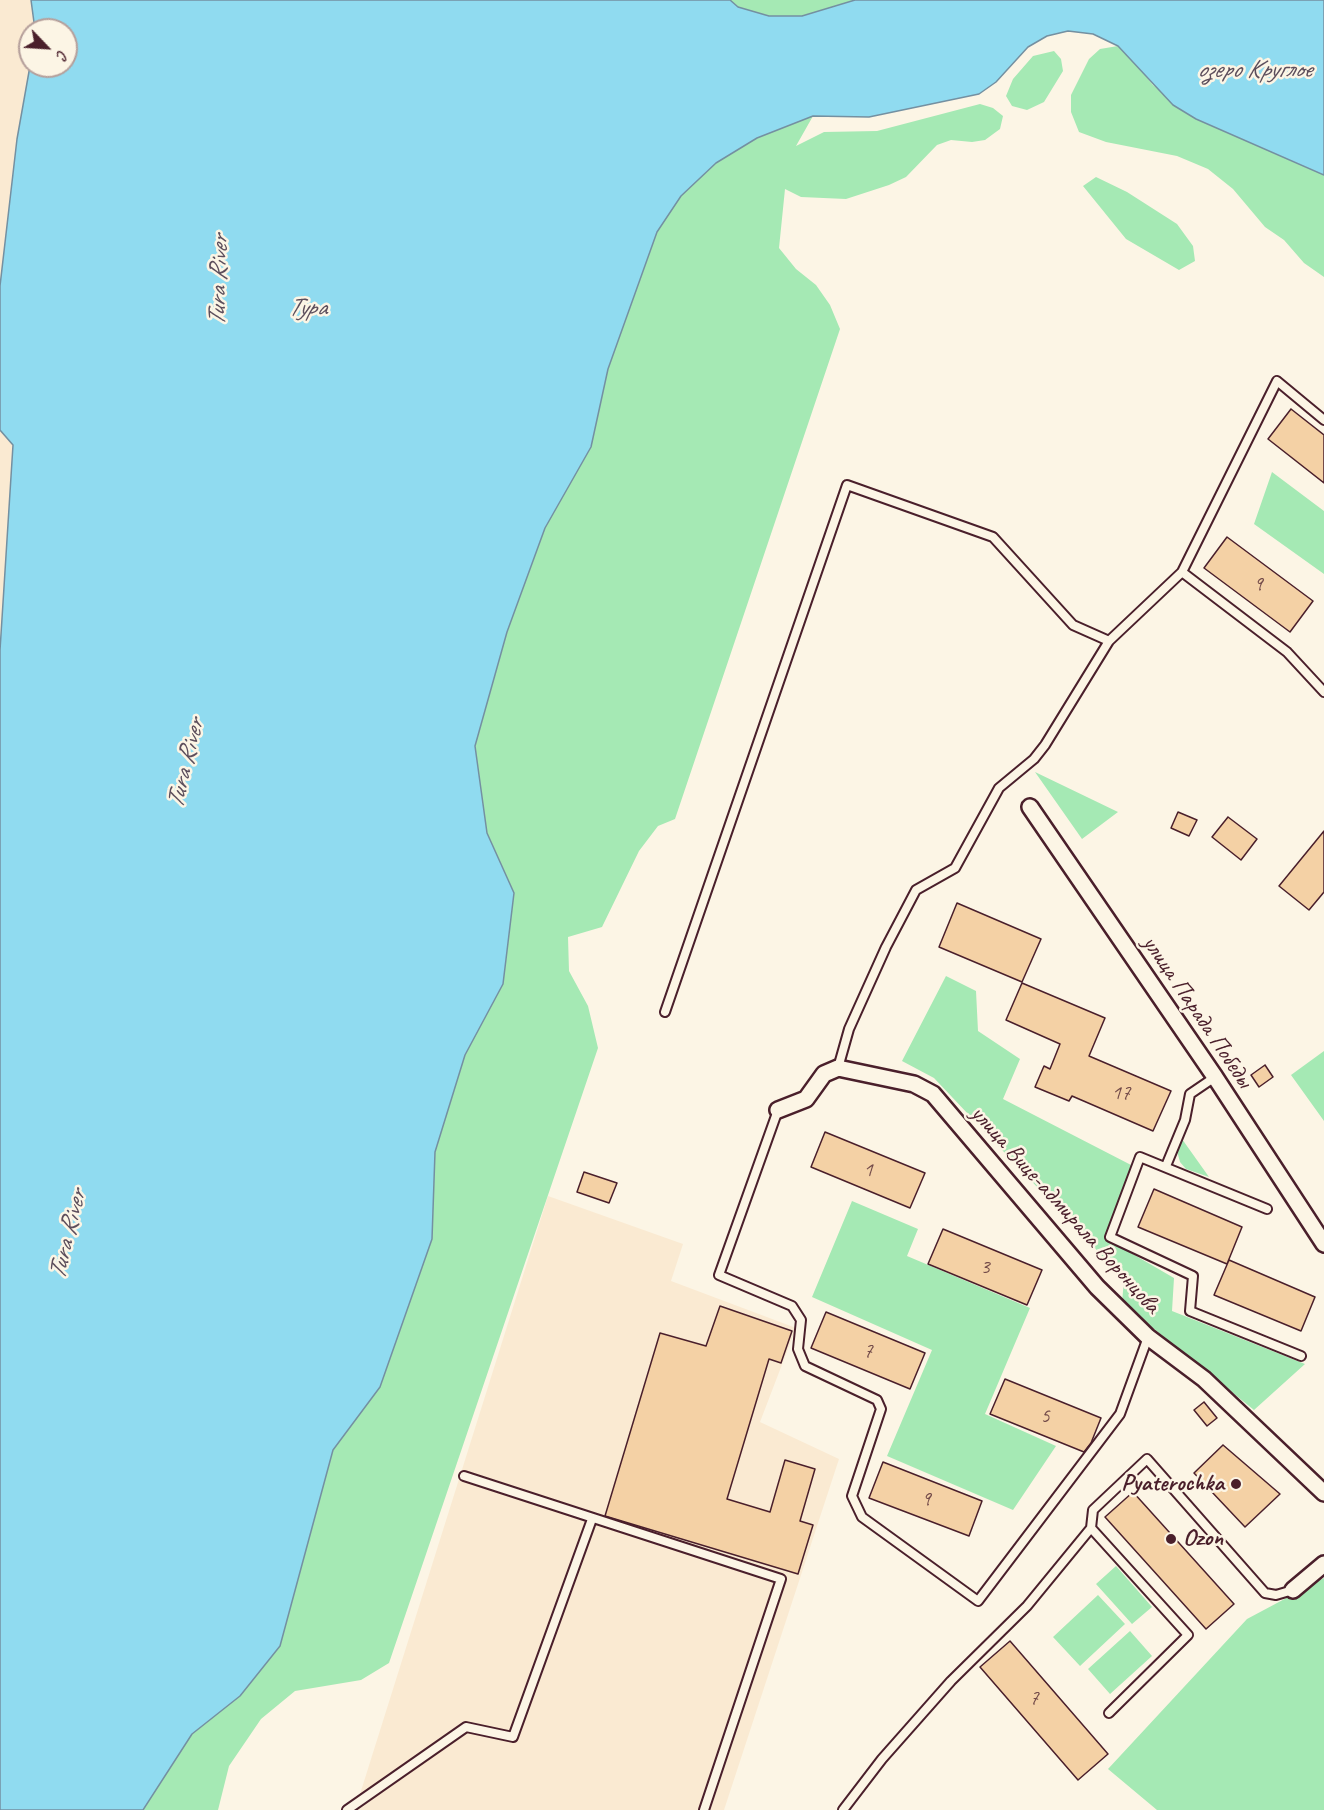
<!DOCTYPE html>
<meta charset="utf-8">
<style>
body{margin:0}
#map{position:relative;width:1324px;height:1810px;overflow:hidden;background:#fcf5e5;font-family:Caveat,sans-serif}
canvas{display:block}
.north{position:absolute;left:18px;top:18px;width:60px;height:60px;box-sizing:border-box;background:#fcf5e5;border:2px solid #b59f9b;border-radius:50%;rotate:115deg;font-size:16px;font-weight:700;line-height:24px;text-align:center;color:#4a1f2b}
.north::after{content:'';display:block;margin:auto;width:21px;height:27px;background:#4a1f2b;clip-path:polygon(50% 0,100% 100%,50% 72%,0 100%)}
</style>
<div id="map">
<canvas width="1324" height="1810"></canvas>
<div class="north">С</div>
</div>
<script>
const context = document.querySelector('canvas').getContext('2d');
context.lineJoin = 'round';
function fillPath(path, color) { context.fillStyle = color; context.fill(path, 'evenodd'); }
const poly = rows => new Path2D(rows.map(r => 'M' + r).join(''));
function trace(path, color, width, dash) { context.strokeStyle = color; context.lineWidth = width; context.lineCap = dash ? 'butt' : 'round'; context.setLineDash(dash || []); context.stroke(path); }
function write(font, color, halo, rows, align = 'center') {
  context.font = font + ' Caveat,sans-serif'; context.lineWidth = 5; context.setLineDash([]); context.textBaseline = 'middle'; context.strokeStyle = halo; context.fillStyle = color; for (const [text, x, y, turn = 0] of rows) {
    context.save(); context.translate(x, y); context.rotate((+turn || 0) * Math.PI / 180); context.textAlign = isNaN(turn) ? turn : align; if (halo) context.strokeText(text, 0, 0); context.fillText(text, 0, 0); context.restore();
  }
}
const built = poly([
 [0,0,31,0,35,30,30,30,30,66,17,139,0,286],
 [0,430,13,445,0,650],
 [548,1196,683,1244,671,1281,796,1328,760,1422,839,1459,724,1810,355,1810]
]);
const green = poly([
 [730,0,855,0,802,16,769,16,738,7],
 [1118,46,1129,56,1153,85,1196,119,1324,175,1324,277,1304,263,1284,240,1265,227,1233,189,1208,169,1177,156,1106,142,1079,132,1071,112,1071,95,1089,59,1100,49],
 [1054,51,1061,59,1063,71,1044,102,1027,110,1012,106,1006,96,1013,79,1033,56],
 [980,104,993,108,1003,116,1000,129,985,140,972,142,951,140,937,145,906,177,889,185,846,199,801,197,785,189,779,248,796,269,816,285,830,305,840,329,675,819,658,826,639,851,602,927,568,937,569,971,588,1006,598,1048,389,1663,361,1680,295,1691,261,1719,229,1766,218,1810,143,1810,192,1734,240,1696,280,1646,333,1450,380,1387,432,1239,435,1152,465,1055,503,984,514,893,487,833,475,746,507,632,545,528,591,447,608,369,657,232,681,196,716,163,757,138,813,116,796,146,824,132,877,131],
 [1096,177,1127,192,1177,224,1193,246,1195,261,1179,270,1126,239,1083,186],
 [1272,472,1324,511,1324,574,1254,524],
 [1035,772,1118,812,1082,839],
 [946,976,976,991,978,1031,1020,1059,1003,1099,1133,1166,1105,1238,1174,1278,1172,1311,1305,1364,1254,1410,1122,1303,1124,1279,934,1078,902,1061],
 [1324,1051,1324,1121,1291,1075],
 [1182,1139,1209,1177,1186,1169,1180,1162,1177,1151],
 [852,1201,918,1229,907,1256,1030,1308,985,1414,1056,1446,1013,1510,887,1456,932,1350,812,1297],
 [1116,1566,1152,1607,1132,1624,1096,1584],
 [1324,1578,1324,1810,1157,1810,1108,1769,1247,1619],
 [1098,1595,1125,1624,1080,1666,1053,1637],
 [1130,1631,1152,1656,1110,1694,1088,1669]
]);
const water = poly([
 [31,0,730,0,738,7,769,16,802,16,855,0,1324,0,1324,175,1196,119,1173,105,1118,46,1093,34,1068,31,1047,36,1028,47,996,82,979,94,869,117,813,116,757,138,716,163,681,196,657,232,608,369,591,447,545,528,507,632,475,746,487,833,514,893,503,984,465,1055,435,1152,432,1239,380,1387,333,1450,280,1646,240,1696,192,1734,143,1810,0,1810,0,650,13,445,0,430,0,286,17,139,30,66,66,66,66,30,35,30,31,0]
]);
const building = poly([
 [1291,409,1324,435,1324,483,1268,439,1291,409],
 [1227,537,1313,601,1290,632,1204,568,1227,537],
 [1178,812,1197,820,1189,836,1171,828,1178,812],
 [1228,817,1257,839,1241,860,1212,837,1228,817],
 [1324,831,1324,892,1309,910,1279,886,1324,831],
 [957,903,1041,939,1022,982,939,947,957,903],
 [1022,983,1105,1018,1089,1056,1171,1091,1153,1131,1072,1096,1069,1101,1035,1087,1044,1066,1050,1069,1060,1044,1006,1020,1022,983],
 [1265,1065,1273,1077,1259,1087,1251,1075,1265,1065],
 [825,1132,925,1173,910,1208,811,1167,825,1132],
 [584,1172,617,1183,609,1203,577,1192,584,1172],
 [1154,1189,1242,1227,1227,1264,1138,1227,1154,1189],
 [943,1229,1042,1270,1027,1305,928,1264,943,1229],
 [1229,1260,1315,1297,1301,1331,1214,1295,1229,1260],
 [720,1306,792,1331,781,1363,769,1359,727,1499,770,1512,785,1460,815,1469,800,1521,813,1525,798,1574,605,1516,660,1333,706,1346,720,1306],
 [826,1312,925,1353,910,1389,811,1348,826,1312],
 [1005,1379,1101,1418,1091,1443,1084,1452,990,1414,1005,1379],
 [1204,1402,1217,1418,1207,1426,1194,1410,1204,1402],
 [1223,1445,1280,1494,1245,1527,1194,1473,1223,1445],
 [883,1462,982,1501,969,1536,869,1498,883,1462],
 [1133,1492,1234,1604,1206,1629,1105,1517,1133,1492],
 [1010,1641,1108,1754,1078,1780,980,1667,1010,1641]
]);
const lane = poly([
 [1182,572,1287,652,1324,692],
 [665,1012,847,485,993,537,1073,625,1109,641],
 [838,1068,849,1029,886,947,916,890,955,868,999,788,1034,759,1045,745,1109,641,1182,572,1277,381,1324,420],
 [778,1110,719,1275,792,1306,801,1320,798,1349,805,1366,877,1400,881,1409,852,1496,862,1517,978,1601,1120,1414,1148,1337],
 [1166,1166,1185,1120,1190,1094,1215,1077],
 [1267,1209,1140,1157,1110,1237,1193,1276,1190,1311,1301,1356],
 [464,1476,781,1579,704,1810],
 [1109,1713,1188,1635,1091,1528,1093,1510,1147,1459,1265,1593,1276,1595,1293,1590],
 [347,1810,466,1727,513,1737,592,1519],
 [843,1810,882,1759,951,1681,1027,1606,1091,1528]
]);
const street = poly([
 [1030,807,1215,1077,1324,1244],
 [778,1110,806,1099,824,1074,838,1068,914,1084,933,1094,1097,1287,1148,1337,1204,1379,1324,1493],
 [1293,1590,1324,1564]
]);
const markers = [
 [1236,1484,6,"#4a1f2b"],
 [1171,1539,6,"#4a1f2b"]
];
const numberNames = [
 ["9",1258,584],
 ["17",1121,1093],
 ["1",868,1170],
 ["3",985,1267],
 ["7",868,1351],
 ["5",1045,1416],
 ["9",926,1499],
 ["7",1034,1698]
];
const streetNames = [
 ["улица Парада Победы",1197,1012,56],
 ["улица Вице-адмирала Воронцова",1065,1210,48]
];
const poiNames = [
 ["Pyaterochka",1224,1484],
 ["Ozon",1183,1539,"left"]
];
const waterNames = [
 ["озеро Круглое",1254,70],
 ["Tura River",219,281,-88],
 ["Тура",307,308],
 ["Tura River",186,764,-76],
 ["Tura River",68,1235,-76]
];
fillPath(built, '#faead2');
fillPath(green, '#a5e9b4');
fillPath(water, '#90dbf0');
trace(water, '#7490a1', 1.5);
fillPath(building, '#f4d1a5');
trace(building, '#4a1f2b', 1.5);
trace(lane, '#4a1f2b', 12);
trace(street, '#4a1f2b', 20);
trace(lane, '#fcf5e5', 8);
trace(street, '#fcf5e5', 15);
for (const [x, y, r, color] of markers) { const dot = new Path2D(); dot.arc(x, y, r, 0, 2 * Math.PI); context.fillStyle = color; context.fill(dot); trace(dot, '#fcf5e5', 2); }
write('21px', '#744c4a', null, numberNames);
write('24px', '#4a1f2b', '#fcf5e5', streetNames);
write('bold 24px', '#4a1f2b', '#fcf5e5', poiNames, 'right');
write('italic 26px', '#5c4e5c', '#fcf5e5', waterNames);
</script>
